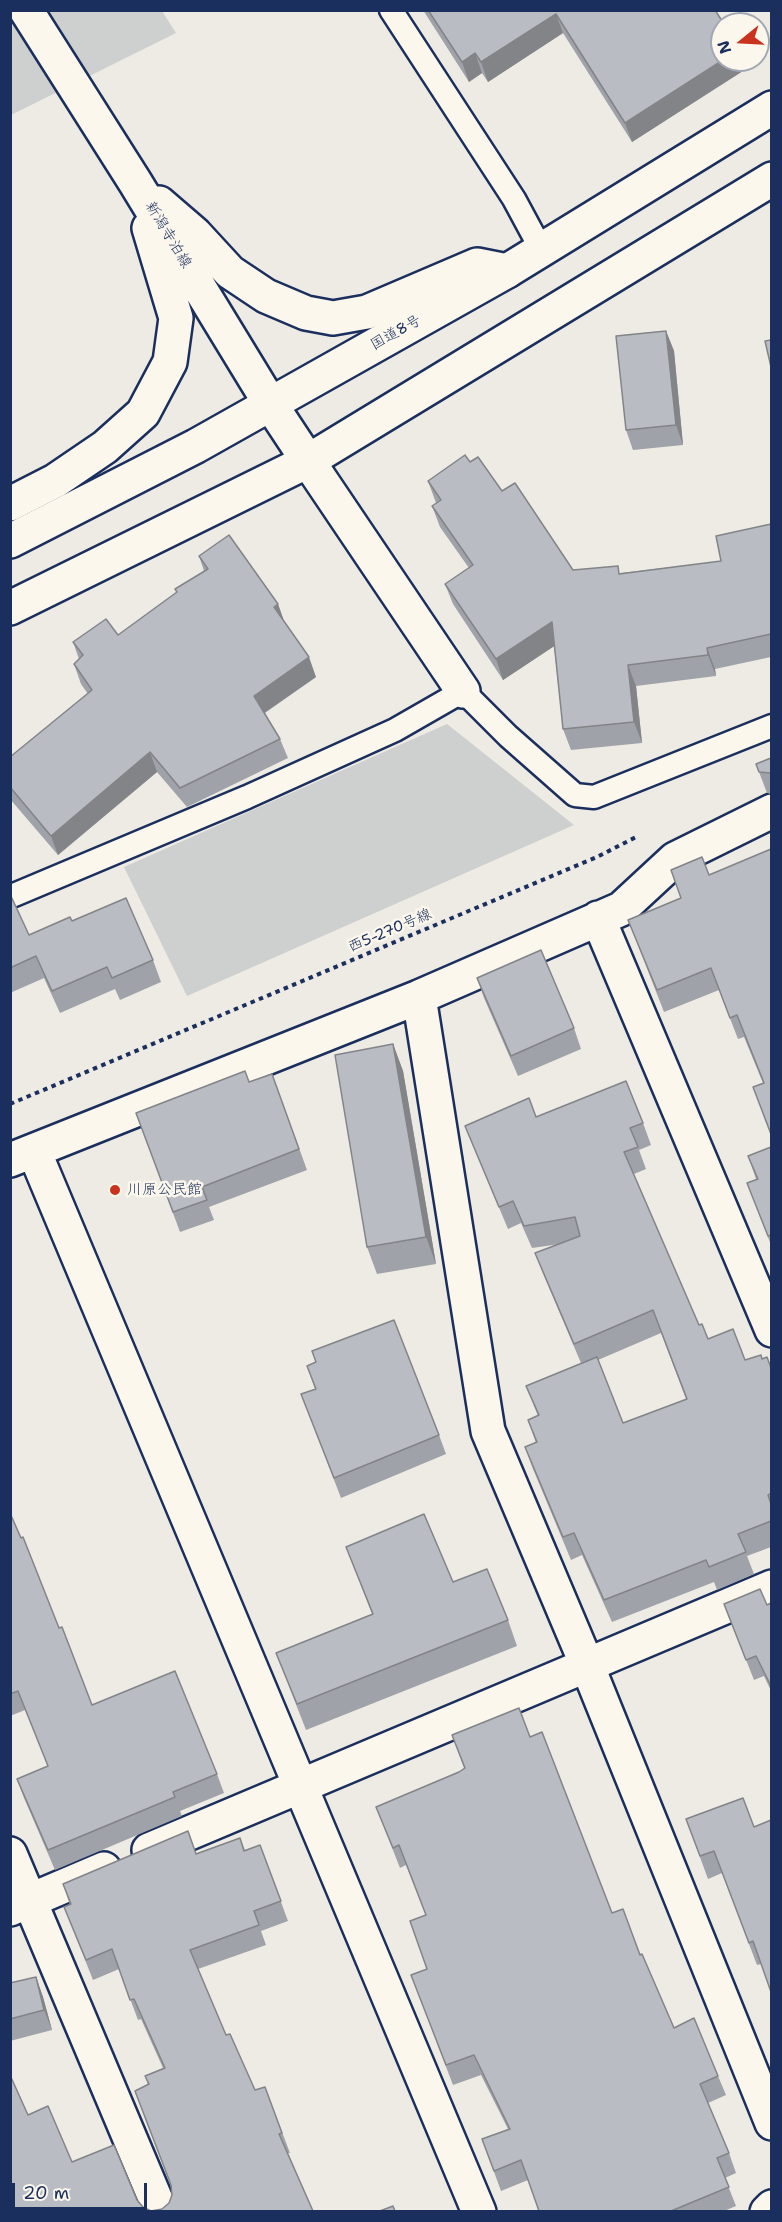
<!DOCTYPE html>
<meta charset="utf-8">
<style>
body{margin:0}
#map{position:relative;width:782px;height:2222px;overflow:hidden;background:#eeebe4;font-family:"Shantell Sans",sans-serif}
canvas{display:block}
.frame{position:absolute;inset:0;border:12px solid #1b2f5e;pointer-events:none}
.north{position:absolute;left:710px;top:12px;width:60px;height:60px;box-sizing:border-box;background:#fbf7ec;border:2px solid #a1a7b3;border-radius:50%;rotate:252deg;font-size:16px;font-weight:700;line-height:24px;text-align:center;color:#1b2f5e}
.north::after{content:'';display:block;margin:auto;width:21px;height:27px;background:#c8321e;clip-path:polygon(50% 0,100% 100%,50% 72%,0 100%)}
.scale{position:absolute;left:12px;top:2183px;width:135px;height:27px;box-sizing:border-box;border:3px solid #1b2f5e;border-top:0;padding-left:8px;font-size:18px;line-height:21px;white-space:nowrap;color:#1b2f5e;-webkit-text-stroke:4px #fbf7ec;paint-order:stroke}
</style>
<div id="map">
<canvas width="782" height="2222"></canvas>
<div class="frame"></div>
<div class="north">N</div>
<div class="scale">20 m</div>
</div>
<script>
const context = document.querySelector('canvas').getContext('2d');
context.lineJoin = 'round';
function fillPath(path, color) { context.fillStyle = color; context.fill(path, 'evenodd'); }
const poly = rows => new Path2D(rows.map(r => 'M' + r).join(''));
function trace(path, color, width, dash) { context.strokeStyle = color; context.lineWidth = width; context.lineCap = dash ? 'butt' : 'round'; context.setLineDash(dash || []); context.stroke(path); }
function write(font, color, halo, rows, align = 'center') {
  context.font = font + ' "Shantell Sans","Klee One",sans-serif'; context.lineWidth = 5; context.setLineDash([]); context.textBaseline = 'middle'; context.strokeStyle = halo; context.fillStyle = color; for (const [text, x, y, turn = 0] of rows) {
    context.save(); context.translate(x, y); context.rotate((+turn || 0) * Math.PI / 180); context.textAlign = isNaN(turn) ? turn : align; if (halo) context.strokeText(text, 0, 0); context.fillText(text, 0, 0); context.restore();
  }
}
const green = poly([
 [11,11,162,11,176,33,11,115],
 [447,724,574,825,187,996,124,867]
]);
const path = poly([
 [10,1104,597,857,638,836]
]);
const lane = poly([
 [391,10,514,199,542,251],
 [14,895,247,797,395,730,463,691,508,736,575,795,594,797,772,726]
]);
const street = poly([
 [308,461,463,691],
 [598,918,772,1330],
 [419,997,488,1431,587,1665,772,2123],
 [34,1151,479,2212],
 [10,1160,419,997,621,909,675,859,772,811],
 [149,1850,772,1587],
 [10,1854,161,2212],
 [10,1909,104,1869],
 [767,2212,772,2207]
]);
const primary = poly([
 [26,10,135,182,271,405,308,461],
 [159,203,195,234,230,272,266,296,306,313,333,318,367,312,477,265,507,271],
 [10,504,55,481,105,447,143,413,170,362,176,318,149,228]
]);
const highway = poly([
 [10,541,196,446,507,271,772,108],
 [10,608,308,461,772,179]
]);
const wall = poly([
 [423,10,715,10,722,60,743,60,746,69,632,142,563,33,488,82,482,73,469,82],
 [666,331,674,351,683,445,633,450,626,430],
 [470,462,502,491,573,570,621,573,721,561,771,524,771,657,715,669,716,676,636,686,642,743,571,750,563,729,554,646,503,680,453,604,445,584,469,568,440,527,432,506,436,503,428,481],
 [199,556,278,604,285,624,316,677,265,713,280,739,288,758,187,807,157,772,58,855,10,799,10,757,88,694,81,684,74,664,79,659,73,642,118,635,177,593,175,589,204,571],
 [771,758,771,794,767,793,756,764],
 [771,849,771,1136,753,1087,763,1083,744,1037,738,1039,719,990,664,1012,628,920,681,898,709,875],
 [10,894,29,935,72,921,153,960,161,982,120,1000,115,989,60,1013,44,978,10,993],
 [477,978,574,1028,581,1049,518,1076,484,998],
 [393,1044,403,1071,436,1264,377,1274,367,1247],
 [272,1074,307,1170,209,1207,214,1220,180,1232,136,1113,249,1082],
 [536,1117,643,1123,651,1145,639,1150,646,1169,634,1174,699,1325,708,1339,745,1360,762,1359,771,1368,771,1547,747,1556,754,1574,717,1590,714,1582,612,1622,582,1555,571,1560,533,1469,525,1447,536,1443,528,1420,538,1416,526,1386,581,1363,544,1276,535,1253,560,1244,532,1248,521,1223,508,1229,474,1148,465,1126],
 [661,1333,686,1399,623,1423,598,1360],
 [771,1147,771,1245,747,1183,756,1179,748,1156],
 [307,1366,439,1435,446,1454,341,1498,301,1394,315,1389],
 [10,1513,92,1705,217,1774,224,1793,180,1811,182,1816,55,1870,24,1798,17,1779,48,1766,25,1710,10,1716],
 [346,1547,453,1582,508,1620,517,1646,306,1730,276,1653,372,1614],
 [771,1603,771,1691,764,1676,754,1680,724,1604,767,1605],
 [452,1735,530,1737,612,1913,640,1955,674,2028,718,2076,726,2095,708,2103,729,2153,736,2173,725,2178,736,2206,724,2211,539,2211,528,2180,501,2191,482,2139,508,2129,481,2075,453,2085,411,1975,427,1969,426,1915,406,1865,400,1868,376,1807,459,1772,464,1768],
 [743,1798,761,1964,757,1965,722,1873,708,1879,686,1819],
 [240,1838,245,1850,260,1845,288,1921,261,1931,266,1945,198,1969,226,2035,255,2090,265,2087,290,2153,288,2153,313,2211,10,2211,28,2115,72,2162,137,2200,143,2207,151,2211,162,2209,169,2203,172,2195,171,2187,148,2085,145,2076,163,2068,141,2019,138,2020,119,1969,93,1980,64,1907,70,1905,63,1884,196,1854],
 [36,1977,43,1997,52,2030,10,2041,10,1983]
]);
const shadedWall = poly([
 [556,14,563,33,488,82,481,62],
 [475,53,482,73,469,82,462,62],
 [723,60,743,60,746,69,632,142,625,123],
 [666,331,674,351,683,445,676,425],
 [278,604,285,624,274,607],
 [552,622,559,643,503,680,496,659],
 [707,648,715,669,716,676,708,655],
 [309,657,316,677,261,715,254,696],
 [628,665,636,686,642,743,634,722],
 [150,752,157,772,58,855,51,836],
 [393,1044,403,1071,436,1264,426,1237],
 [36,1977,43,1997,52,2030,44,2010]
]);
const building = poly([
 [428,10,715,10,724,24,722,24,723,60,625,123,556,14,481,62,475,53,462,62,428,10],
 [666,331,676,425,626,430,616,336,666,331],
 [771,340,771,367,765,341,771,340],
 [465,455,470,462,478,457,502,491,515,483,573,570,618,566,619,574,721,561,716,536,771,524,771,634,707,648,708,655,628,665,634,722,563,729,552,622,496,659,445,584,473,565,432,506,441,500,428,481,465,455],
 [229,535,278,604,274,607,309,657,254,696,280,739,180,788,150,752,51,836,10,787,10,757,92,690,74,664,83,655,73,642,106,619,118,635,177,592,175,589,208,569,199,556,229,535],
 [771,758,771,773,759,772,756,764,771,758],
 [771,849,771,1134,753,1087,764,1083,737,1015,730,1018,711,968,657,990,628,920,681,898,671,870,702,857,709,875,771,849],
 [10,894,29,935,70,917,72,921,126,898,153,960,112,978,107,967,52,991,36,956,10,968,10,894],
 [541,950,574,1028,511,1056,477,978,541,950],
 [393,1044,426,1237,367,1247,335,1055,393,1044],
 [245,1071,249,1082,272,1074,299,1149,202,1187,207,1200,173,1212,136,1113,245,1071],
 [626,1081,643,1123,630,1128,638,1147,624,1152,699,1325,702,1324,708,1339,733,1329,745,1360,761,1355,762,1359,767,1357,771,1368,771,1493,768,1495,771,1504,771,1521,738,1534,746,1552,709,1567,706,1560,604,1600,574,1533,563,1537,525,1447,537,1442,528,1420,539,1415,526,1386,597,1357,623,1423,687,1399,653,1310,574,1344,535,1253,580,1236,575,1217,524,1226,513,1201,499,1207,465,1126,529,1098,536,1117,626,1081],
 [771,1147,771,1235,768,1236,747,1183,758,1179,748,1156,771,1147],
 [394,1320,439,1435,334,1478,301,1394,316,1389,307,1366,316,1362,312,1351,394,1320],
 [10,1513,21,1538,23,1537,59,1628,62,1627,92,1705,175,1671,217,1774,173,1792,175,1797,48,1850,17,1779,48,1766,18,1691,10,1694,10,1513],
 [424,1514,453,1582,487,1569,508,1620,297,1704,276,1653,373,1614,346,1547,424,1514],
 [760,1589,767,1605,771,1603,771,1686,756,1656,746,1660,724,1604,760,1589],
 [519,1708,530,1737,542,1732,612,1913,623,1909,640,1955,642,1954,674,2028,694,2018,718,2076,700,2084,729,2153,717,2158,729,2187,671,2211,539,2211,521,2160,494,2171,482,2139,510,2129,474,2055,446,2065,411,1975,427,1969,410,1921,426,1915,399,1845,393,1848,376,1807,459,1772,465,1768,452,1735,519,1708],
 [743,1798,754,1827,771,1820,771,1992,753,1941,749,1943,714,1851,700,1856,686,1819,743,1798],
 [188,1831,196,1854,240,1838,244,1851,260,1845,281,1901,254,1911,259,1925,190,1950,226,2035,230,2034,255,2090,265,2087,282,2133,279,2134,313,2211,10,2211,10,2075,28,2115,48,2106,72,2162,114,2145,137,2200,143,2207,151,2211,162,2209,169,2203,172,2195,171,2185,135,2091,149,2084,145,2076,165,2068,134,1999,130,2000,112,1949,86,1960,64,1907,71,1904,63,1884,188,1831],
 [36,1977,44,2010,10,2019,10,1983,36,1977],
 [393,2206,395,2211,380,2211,393,2206]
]);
const markers = [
 [115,1190,6,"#c8321e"]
];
const streetNames = [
 ["新潟寺泊線",168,235,59],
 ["国道8号",396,333,-29],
 ["西5-270号線",390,931,-23]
];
const poiNames = [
 ["川原公民館",127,1190]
];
fillPath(green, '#cecfcf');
trace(lane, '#1b2f5e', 27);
trace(street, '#1b2f5e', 38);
trace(primary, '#1b2f5e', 38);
trace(highway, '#1b2f5e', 38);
trace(path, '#1b2f5e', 4, [4.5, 4.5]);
trace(lane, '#fbf7ec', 22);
trace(street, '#fbf7ec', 33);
trace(primary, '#fbf7ec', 33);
trace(highway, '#fbf7ec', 33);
fillPath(wall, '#9fa2a8');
fillPath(shadedWall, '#828488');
fillPath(building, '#b9bcc3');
trace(building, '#828488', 1.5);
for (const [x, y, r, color] of markers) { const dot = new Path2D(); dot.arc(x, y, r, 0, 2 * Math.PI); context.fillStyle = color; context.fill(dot); trace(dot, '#fbf7ec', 2); }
write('15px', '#1b2f5e', '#fbf7ec', streetNames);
write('15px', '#1b2f5e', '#fbf7ec', poiNames, 'left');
</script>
